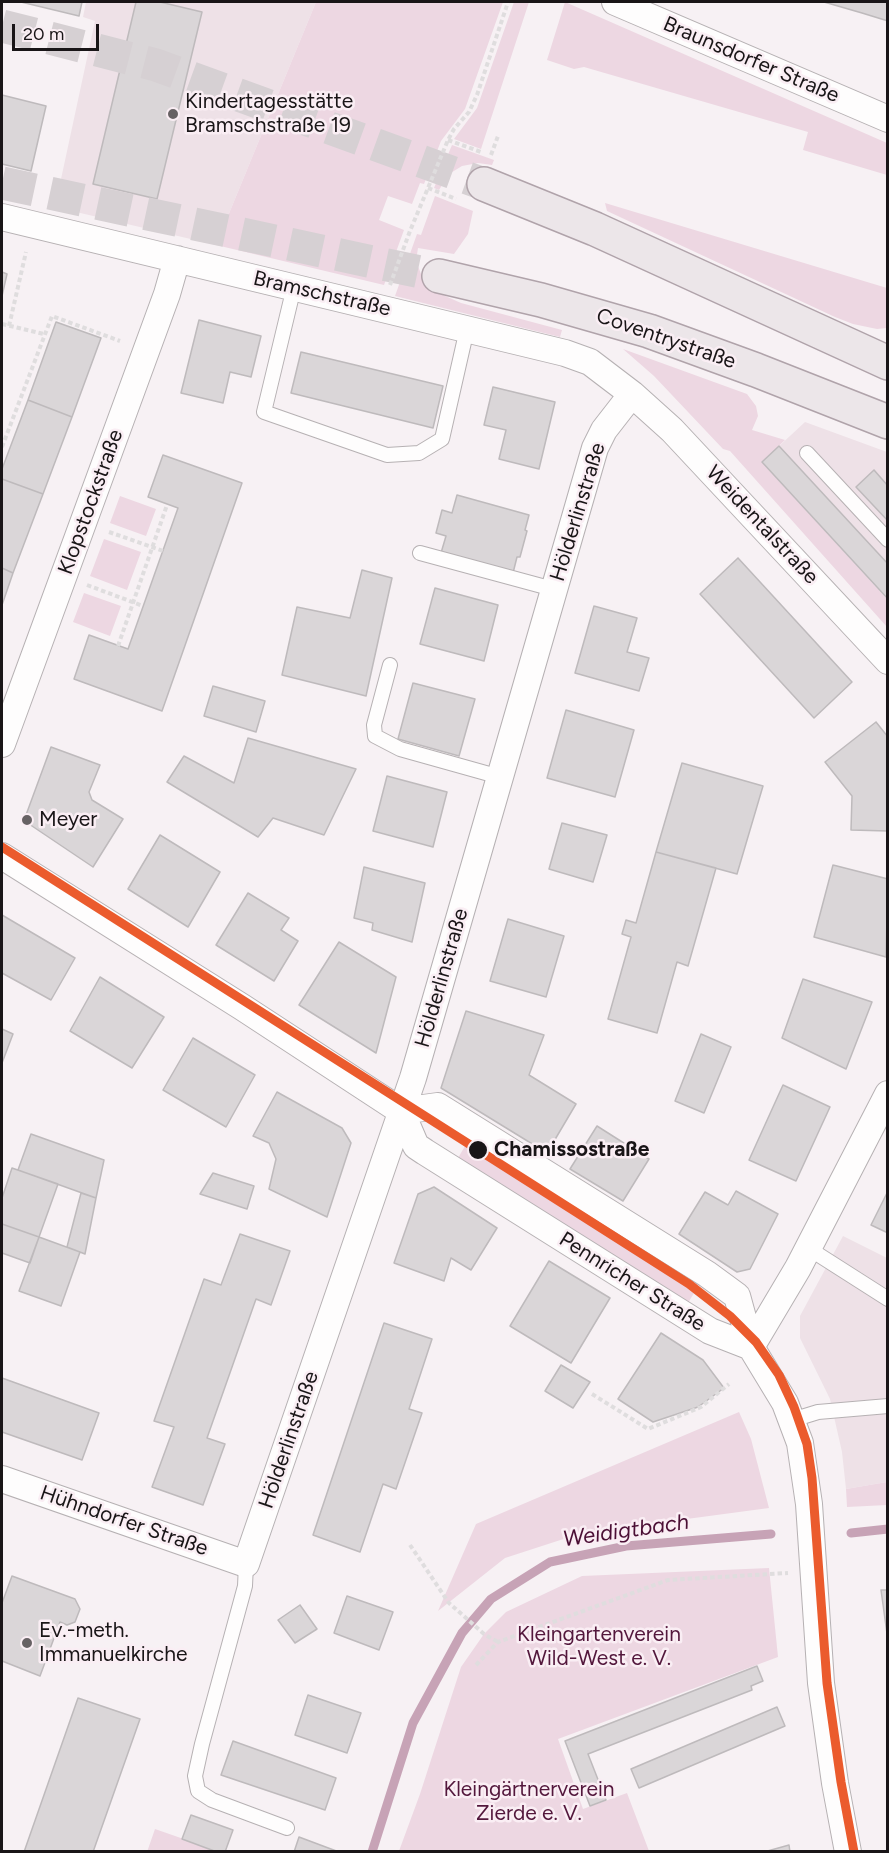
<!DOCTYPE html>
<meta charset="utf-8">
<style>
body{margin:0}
#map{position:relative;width:889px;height:1853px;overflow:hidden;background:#f7f1f4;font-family:Figtree,sans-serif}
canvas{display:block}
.frame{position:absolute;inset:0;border:3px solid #191517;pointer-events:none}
.scale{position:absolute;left:12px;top:24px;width:87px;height:27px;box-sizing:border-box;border:3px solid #191517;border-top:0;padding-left:8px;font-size:18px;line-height:21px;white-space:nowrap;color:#191517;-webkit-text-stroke:4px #faeef4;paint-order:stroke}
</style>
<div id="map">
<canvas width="889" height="1853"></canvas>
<div class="frame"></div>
<div class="scale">20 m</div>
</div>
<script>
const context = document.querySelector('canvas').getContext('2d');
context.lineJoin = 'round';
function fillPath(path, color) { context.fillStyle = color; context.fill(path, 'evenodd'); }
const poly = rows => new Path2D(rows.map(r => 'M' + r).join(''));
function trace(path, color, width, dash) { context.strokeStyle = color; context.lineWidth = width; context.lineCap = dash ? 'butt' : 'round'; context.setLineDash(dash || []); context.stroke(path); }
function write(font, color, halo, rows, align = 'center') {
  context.font = font + ' Figtree,sans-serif'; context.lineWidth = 5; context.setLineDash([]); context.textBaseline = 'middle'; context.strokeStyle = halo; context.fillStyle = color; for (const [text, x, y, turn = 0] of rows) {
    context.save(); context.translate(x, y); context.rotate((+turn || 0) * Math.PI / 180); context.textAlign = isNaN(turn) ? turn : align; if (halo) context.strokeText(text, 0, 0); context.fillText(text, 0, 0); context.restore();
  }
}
const built = poly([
 [86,2,316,2,216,245,55,207,95,21,83,17],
 [805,422,887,452,887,599,762,462],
 [843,1236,887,1258,887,1482,846,1489,842,1452,830,1399,800,1338,800,1316]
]);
const green = poly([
 [316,2,503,2,465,109,441,141,424,184,420,183,412,204,388,196,379,220,404,230,384,285,216,245],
 [514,2,529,2,481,149,454,139,477,108],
 [565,2,887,143,887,175,803,150,808,132,584,67,574,69,547,60],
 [452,145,494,160,492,165,478,163,462,166,449,174,439,190,434,188],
 [435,196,473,211,468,234,454,254,418,248,416,261,421,274,429,285,443,295,461,303,562,330,560,337,395,296,417,234,421,235],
 [605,203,887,288,887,328,877,329,853,324,835,317,607,211],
 [623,349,747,394,756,406,758,416,752,430,785,440,762,462,887,599,887,627,730,451,723,449,654,376],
 [120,496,156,509,146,536,110,523],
 [104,539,141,552,127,590,90,576],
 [84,593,121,606,110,636,73,622],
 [471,1136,700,1283,688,1303,458,1158],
 [739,1412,751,1439,769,1508,582,1533,505,1558,438,1611,476,1524],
 [887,1482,887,1505,847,1507,846,1489],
 [769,1568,778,1657,558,1739,583,1809,627,1793,649,1851,399,1851,420,1794,461,1667,484,1634,506,1612,582,1576],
 [155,1829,218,1851,147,1852]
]);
const stream = poly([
 [851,1533,888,1529],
 [372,1852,413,1723,462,1633,491,1599,550,1562,626,1546,771,1534]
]);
const building = poly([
 [21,2,82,2,79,16,21,2],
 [136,2,160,2,202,12,157,199,93,184,136,2],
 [824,2,888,2,888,21,862,13,824,2],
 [2,95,46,106,31,171,2,164,2,95],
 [2,272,7,274,2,296,2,272],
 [199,320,261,336,251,377,230,372,223,403,181,393,199,320],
 [56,322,101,338,72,417,28,400,56,322],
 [301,352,443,386,433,428,291,393,301,352],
 [493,387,555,402,539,469,499,459,506,430,484,425,493,387],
 [28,400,72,417,43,494,2,479,2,469,28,400],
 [779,446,888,564,888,599,762,462,779,446],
 [163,455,242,483,162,711,74,679,89,635,128,649,178,508,148,497,163,455],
 [874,470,888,486,888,521,856,487,874,470],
 [2,479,43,494,13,573,2,568,2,479],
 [457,495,529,515,525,530,527,531,520,557,517,557,513,573,441,553,446,536,436,533,442,510,452,513,457,495],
 [738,558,852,682,814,718,700,594,738,558],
 [2,568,13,573,2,605,2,568],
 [362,570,392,578,366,696,282,675,297,607,350,618,362,570],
 [435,588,498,605,484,661,420,644,435,588],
 [594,606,637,618,627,652,649,658,639,691,575,673,594,606],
 [413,683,475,699,459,756,398,739,413,683],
 [213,686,265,701,256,732,204,716,213,686],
 [566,710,634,730,615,797,547,778,566,710],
 [876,722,888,737,888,831,851,830,852,796,825,762,876,722],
 [248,738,356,769,324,835,273,818,258,837,167,782,184,756,234,783,248,738],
 [51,747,100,765,89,792,92,800,123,819,93,867,29,824,27,820,26,815,51,747],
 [682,763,763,786,737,874,656,852,682,763],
 [387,776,447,792,433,847,373,831,387,776],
 [562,823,607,835,593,882,549,869,562,823],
 [160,835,220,872,188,927,128,889,160,835],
 [656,852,716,868,688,966,677,962,657,1033,608,1019,631,937,622,934,626,920,636,923,656,852],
 [833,865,888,879,886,957,814,937,833,865],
 [364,867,425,883,412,942,372,930,373,923,354,918,364,867],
 [248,893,289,918,281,930,298,941,274,981,216,945,248,893],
 [2,915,75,958,51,1000,2,973,2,915],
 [508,919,564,936,546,997,490,981,508,919],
 [339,942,396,977,376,1053,299,1005,339,942],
 [100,977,164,1017,132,1068,70,1031,100,977],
 [803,979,872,1002,846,1069,782,1038,803,979],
 [466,1011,544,1035,529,1075,576,1104,547,1153,441,1088,466,1011],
 [2,1029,13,1034,2,1063,2,1029],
 [701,1034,731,1047,704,1113,675,1101,701,1034],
 [193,1038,255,1075,226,1127,163,1090,193,1038],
 [783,1085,830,1107,796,1181,749,1160,783,1085],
 [277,1092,342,1128,351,1143,327,1217,269,1189,276,1159,269,1143,253,1136,277,1092],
 [597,1126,649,1159,623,1201,570,1169,597,1126],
 [31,1134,104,1160,96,1198,18,1170,31,1134],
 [12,1168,58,1184,39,1237,2,1224,2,1198,12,1168],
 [213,1173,254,1186,247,1209,200,1194,213,1173],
 [434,1187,497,1228,471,1270,451,1258,444,1281,394,1263,418,1194,434,1187],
 [736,1191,778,1214,750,1269,737,1272,679,1234,705,1192,728,1205,736,1191],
 [888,1191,888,1233,871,1225,888,1191],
 [81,1193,96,1198,85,1254,67,1247,81,1193],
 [2,1224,39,1237,30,1263,2,1253,2,1224],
 [240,1234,290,1251,271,1305,256,1299,207,1438,225,1444,203,1505,152,1487,174,1427,154,1421,204,1279,221,1285,240,1234],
 [39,1237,80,1252,61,1306,19,1291,39,1237],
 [549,1261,610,1298,571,1363,510,1326,549,1261],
 [384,1323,432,1339,409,1409,422,1413,396,1489,383,1484,360,1552,313,1535,384,1323],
 [661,1333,703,1360,724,1388,698,1407,653,1422,618,1399,661,1333],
 [561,1365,590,1382,573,1408,545,1391,561,1365],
 [2,1378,99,1413,82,1460,2,1432,2,1378],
 [12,1576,75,1599,80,1609,75,1622,67,1625,60,1622,40,1676,2,1661,2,1603,12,1576],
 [881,1590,888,1590,888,1641,881,1590],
 [347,1596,393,1612,379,1650,334,1633,347,1596],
 [300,1605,317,1629,295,1643,278,1620,300,1605],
 [757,1666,763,1681,751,1686,752,1690,588,1754,606,1800,590,1806,565,1741,757,1666],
 [308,1695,361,1713,347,1753,295,1735,308,1695],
 [78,1698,140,1719,93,1852,24,1852,78,1698],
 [777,1707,785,1726,639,1788,631,1769,777,1707],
 [233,1741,336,1778,325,1810,221,1775,233,1741],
 [191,1815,233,1830,225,1852,217,1852,182,1839,191,1815],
 [299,1837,339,1852,294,1852,299,1837],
 [789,1845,790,1852,764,1852,789,1845]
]);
const primaryTunnel = poly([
 [2,26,156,65,484,184],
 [2,183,439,276]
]);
const path = poly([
 [448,140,481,152],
 [491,155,498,136],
 [428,188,456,199],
 [390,285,410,231,448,140,454,129,469,112,477,95,508,2],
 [2,324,44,334],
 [9,326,26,252],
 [2,447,52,316,120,341],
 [109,532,163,551],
 [87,585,143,606],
 [118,646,167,505],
 [592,1394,648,1429,701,1407,729,1384],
 [410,1545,449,1603,484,1634,498,1642],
 [476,1665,498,1642,668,1580,788,1573]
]);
const service = poly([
 [294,287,264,412,387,455,419,453,442,439,467,329],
 [807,453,888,540],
 [420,553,553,589],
 [390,665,374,725,375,736,400,749,500,777],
 [808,1248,888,1299],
 [792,1420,818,1412,888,1406],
 [246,1564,245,1586,202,1744,195,1776,198,1791,212,1800,287,1828]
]);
const minor = poly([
 [615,2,888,119],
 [2,217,565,353,590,362,632,394,672,430,888,661],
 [2,744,167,294,177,259],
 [2,856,242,1007,401,1111,416,1146,425,1152,710,1331,751,1347],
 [401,1111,438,1106,707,1274,737,1296,751,1347,785,1403,800,1443,809,1504,821,1683,835,1783,848,1852],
 [751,1347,798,1268,888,1094],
 [2,1479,246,1564,413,1078,595,448,604,430,632,394]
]);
const primary = poly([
 [484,184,595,229,888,363],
 [439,276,541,300,649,331,756,370,888,422]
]);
const tram1 = poly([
 [2,847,689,1284,730,1316,756,1342,779,1375,794,1407,807,1444,812,1478,827,1683,841,1782,854,1852]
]);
const markers = [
 [173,114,6,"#676264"],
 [27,820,6,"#676264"],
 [478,1150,10,"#191517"],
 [27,1643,6,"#676264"]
];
const streetNames = [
 ["Braunsdorfer Straße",751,60,23],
 ["Bramschstraße",322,294,13],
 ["Coventrystraße",666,339,19],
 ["Klopstockstraße",91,502,-70],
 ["Hölderlinstraße",578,512,-73],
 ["Weidentalstraße",762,525,47],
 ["Hölderlinstraße",442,978,-74],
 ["Pennricher Straße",632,1282,32],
 ["Hölderlinstraße",289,1440,-71],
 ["Hühndorfer Straße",124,1521,19]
];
const poiNames = [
 ["Kindertagesstätte",185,102],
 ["Bramschstraße 19",185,126],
 ["Meyer",39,820],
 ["Ev.-meth.",39,1631],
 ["Immanuelkirche",39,1655]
];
const stopNames = [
 ["Chamissostraße",494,1150]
];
const parkNames = [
 ["Kleingartenverein",599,1635],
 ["Wild-West e. V.",599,1659],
 ["Kleingärtnerverein",529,1790],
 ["Zierde e. V.",529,1814]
];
const waterNames = [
 ["Weidigtbach",626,1531,-8]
];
fillPath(built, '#eee1e7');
fillPath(green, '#edd7e2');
trace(stream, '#c7a3b6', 9);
fillPath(building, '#dad6d8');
trace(building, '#bebabc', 1.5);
trace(primaryTunnel, '#d6d0d3', 33, [33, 16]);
trace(service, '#b6b1b3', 16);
trace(minor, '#b6b1b3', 28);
trace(primary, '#b0a3aa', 36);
trace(path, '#dfddde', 4, [4.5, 3]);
trace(service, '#fefdfd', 14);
trace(minor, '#fefdfd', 26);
trace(primary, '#ece6e9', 33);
trace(tram1, '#eb5b2d', 9);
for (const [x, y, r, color] of markers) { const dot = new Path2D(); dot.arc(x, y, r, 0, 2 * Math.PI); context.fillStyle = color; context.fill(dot); trace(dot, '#faeef4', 2); }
write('21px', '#191517', '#faeef4', streetNames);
write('21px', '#191517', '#faeef4', poiNames, 'left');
write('bold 21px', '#191517', '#faeef4', stopNames, 'left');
write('21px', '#53173c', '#faeef4', parkNames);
write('italic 22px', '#4b0f35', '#faeef4', waterNames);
</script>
